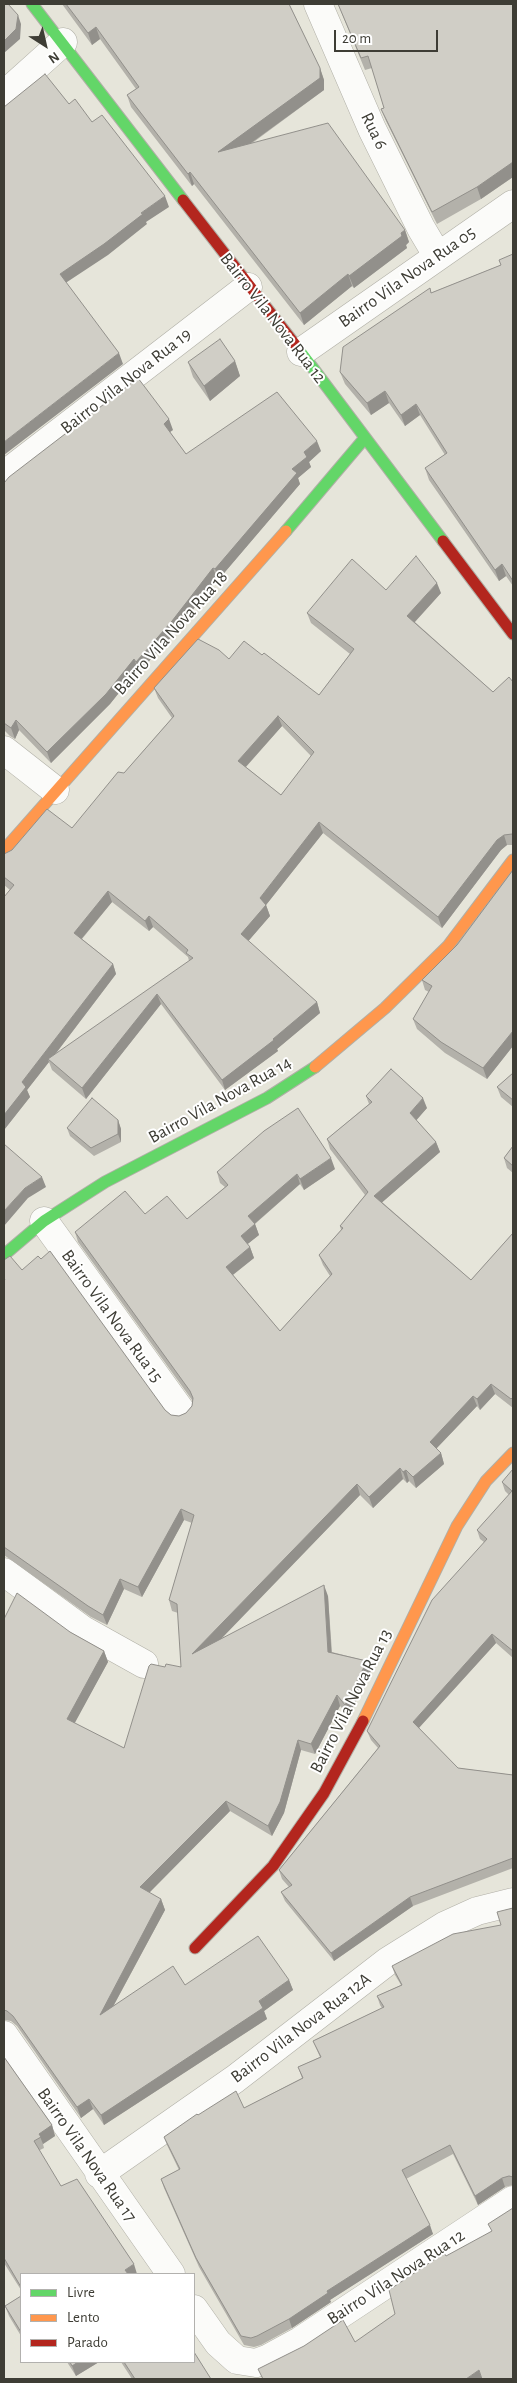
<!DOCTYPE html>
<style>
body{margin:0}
#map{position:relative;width:517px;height:2383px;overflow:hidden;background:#e6e5da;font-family:"Alegreya Sans",sans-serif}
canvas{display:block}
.frame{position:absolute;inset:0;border:5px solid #3e3d35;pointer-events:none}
.legend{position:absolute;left:20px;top:2273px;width:175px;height:90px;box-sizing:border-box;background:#fff;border:1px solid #b2b1ae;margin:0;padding:6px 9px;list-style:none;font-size:15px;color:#3e3d35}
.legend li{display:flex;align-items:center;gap:10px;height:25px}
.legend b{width:25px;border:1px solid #b2b1ae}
.north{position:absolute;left:20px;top:20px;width:50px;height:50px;-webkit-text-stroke:4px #fff;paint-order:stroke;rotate:145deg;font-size:14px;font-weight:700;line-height:20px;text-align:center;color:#3e3d35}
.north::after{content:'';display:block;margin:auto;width:18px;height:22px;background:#3e3d35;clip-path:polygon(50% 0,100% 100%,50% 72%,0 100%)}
.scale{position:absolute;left:334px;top:30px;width:104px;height:22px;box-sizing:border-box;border:2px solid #3e3d35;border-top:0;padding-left:6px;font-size:15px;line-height:18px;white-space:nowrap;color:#3e3d35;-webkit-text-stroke:4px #fff;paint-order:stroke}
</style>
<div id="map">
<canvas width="517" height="2383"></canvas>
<div class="frame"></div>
<ul class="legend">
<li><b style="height:6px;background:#63d668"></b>Livre</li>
<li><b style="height:6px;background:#ff974d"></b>Lento</li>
<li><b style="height:6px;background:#b3261e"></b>Parado</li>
</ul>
<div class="north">N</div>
<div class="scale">20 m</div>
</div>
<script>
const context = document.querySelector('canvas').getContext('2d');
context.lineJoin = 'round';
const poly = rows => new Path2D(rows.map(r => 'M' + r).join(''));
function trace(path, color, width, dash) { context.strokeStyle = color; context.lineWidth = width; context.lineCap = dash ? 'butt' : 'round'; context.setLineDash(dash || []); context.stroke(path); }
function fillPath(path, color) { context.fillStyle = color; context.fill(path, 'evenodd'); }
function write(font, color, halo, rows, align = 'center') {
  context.font = font + ' "Alegreya Sans",sans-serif'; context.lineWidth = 4; context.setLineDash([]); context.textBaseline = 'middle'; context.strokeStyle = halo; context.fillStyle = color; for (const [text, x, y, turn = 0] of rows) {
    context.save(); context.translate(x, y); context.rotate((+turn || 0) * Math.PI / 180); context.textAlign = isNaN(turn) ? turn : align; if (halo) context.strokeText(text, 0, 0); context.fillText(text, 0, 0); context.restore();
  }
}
const street = poly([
 [318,4,372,129,421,228,437,255],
 [4,95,63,42],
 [301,352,513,204],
 [4,475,248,287],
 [4,750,55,790],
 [44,1221,181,1411],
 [4,1572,83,1630,144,1664],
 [4,2035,171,2274],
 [99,2174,235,2079,388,1961,444,1926,477,1911,513,1902],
 [194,2309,218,2343,237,2360,256,2363,267,2359,300,2341,513,2200]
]);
const fast = poly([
 [32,4,183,200],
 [297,347,443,541],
 [286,531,364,439],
 [4,1255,44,1221,105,1182,267,1098,315,1067]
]);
const slow = poly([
 [4,850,286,531],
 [315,1067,385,1008,448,946,513,860],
 [363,1721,457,1526,486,1481,513,1453]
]);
const jam = poly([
 [183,200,297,347],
 [443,541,513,634],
 [195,1948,273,1866,324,1793,363,1721]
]);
const wall = poly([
 [62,4,289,4,320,68,324,80,324,90,251,144,405,230,409,242,406,245,407,248,354,288,352,286,304,325,194,184,192,186,131,107,127,95,136,89,100,39,92,45],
 [338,4,513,4,513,177,481,199,437,224,386,121,381,109,384,108,372,68,365,70],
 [513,254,513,586,506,576,499,581,429,480,425,468,445,455,420,415,405,426,389,403,371,415,345,384,340,372,430,288,431,293,501,265],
 [235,361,240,376,210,401,193,377,188,362],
 [173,430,170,432,186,454,321,451,309,462,311,467,298,478,300,484,219,579,217,578,176,632,139,672,138,669,110,704,51,763,19,730,15,739,10,736,4,730,4,483],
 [386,590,441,593,415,622,493,692,513,682,513,845,507,845,501,850,442,928,323,833,266,905,270,916,248,941,317,1002,320,1013,277,1049,278,1051,225,1090,161,1004,86,1099,52,1070,49,1062,27,1090,30,1097,4,1130,10,890,4,885,4,854,72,828,124,773,172,718,158,698,154,688,229,659,262,655,319,695,350,654,311,623,307,613],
 [282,726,311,756,281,795,246,767],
 [112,902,149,931,153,927,188,957,189,961,54,1056,116,974,113,964,82,939],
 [513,870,513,1046,487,1079,445,1053,417,1029,413,1019,429,992,425,990,422,980,457,945],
 [513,1073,513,1107,501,1097,497,1087],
 [366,1096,427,1108,416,1120,436,1142,440,1152,382,1202,471,1280,513,1233,513,1408,495,1394,480,1410,477,1406,436,1449,441,1453,444,1464,416,1488,409,1481,407,1483,403,1479,373,1508,360,1495,220,1639,328,1596,332,1652,367,1661,371,1671,349,1715,340,1706,315,1754,301,1750,284,1813,272,1836,230,1811,149,1893,161,1899,165,1910,114,2005,185,1985,289,1980,293,1990,264,2011,267,2019,104,2125,93,2109,81,2118,17,2026,11,2021,4,2020,4,1619,70,1632,104,1651,108,1662,74,1723,124,1748,165,1667,181,1667,178,1613,172,1611,169,1600,192,1523,184,1520,142,1597,124,1589,107,1625,91,1617,4,1555,4,1260,22,1270,165,1410,171,1415,179,1416,186,1413,192,1406,192,1400,78,1242,75,1232,145,1214,187,1219,225,1187,220,1183,217,1172,335,1169,304,1190,300,1184,255,1224,259,1235,247,1244,250,1247,254,1258,233,1275,280,1331,330,1276,323,1265,319,1255,341,1230,340,1226,365,1195,330,1149,327,1139,369,1104],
 [118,1120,121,1129,121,1142,94,1156,70,1136,67,1128],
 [513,1146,513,1173,507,1168,504,1158],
 [513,1469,513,1658,496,1643,419,1728,458,1768,513,1775,513,1868,413,1906,334,1961,285,1901,281,1892,289,1887,282,1879,279,1870,378,1748,371,1740,367,1731,484,1542,480,1539,477,1530,509,1495,505,1491,502,1482],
 [513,1908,513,2185,505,2187,478,2205,453,2154,406,2179,433,2234,330,2300,331,2302,292,2328,261,2345,254,2347,244,2345,199,2267,164,2188,161,2179,179,2170,167,2145,164,2137,198,2115,244,2108,302,2078,298,2067,320,2057,313,2041,382,2008,380,2005,377,1996,401,1985,395,1975,392,1966,501,1925],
 [4,2057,52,2125,55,2136,43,2144,44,2148,40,2150,21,2274,21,2290,4,2263],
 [21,2296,21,2336,9,2316,5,2306],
 [67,2362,99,2362,76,2376],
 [121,2362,194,2362,211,2379,132,2379]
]);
const shadedWall = poly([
 [18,15,21,24,20,39,4,53,4,41],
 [96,27,100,39,92,45,88,33],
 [320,68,324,80,324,90,222,164,218,152],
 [513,162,513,177,481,199,477,187],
 [190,172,194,184,192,186,188,174],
 [165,196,169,207,146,222,147,224,108,255,64,284,60,274,141,213],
 [405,230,409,242,406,245,407,248,354,288,349,276],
 [348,274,352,286,304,325,300,313],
 [119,353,123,364,4,455,4,442],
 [235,361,240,376,210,401,204,386],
 [385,391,389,403,371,415,367,403],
 [416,404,420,415,405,426,401,415],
 [169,419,173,430,167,434,164,424],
 [317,441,321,451,309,462,311,467,298,478,300,484,219,579,215,569,292,469,304,452],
 [502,564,506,576,499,581,495,570],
 [213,568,217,578,176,632,139,672,136,662],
 [437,583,441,593,411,626,407,616],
 [134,659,138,669,110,704,51,763,47,752],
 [278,716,282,726,242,771,238,761],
 [16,720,19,730,15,739,11,728],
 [319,822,323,833,266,905,270,916,245,945,241,934,260,898],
 [504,835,507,845,501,850,442,928,438,917,497,840],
 [108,891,112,902,78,943,74,933],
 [149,916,153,927,149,931,145,921],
 [113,964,116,974,50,1061,48,1059,49,1062,27,1090,30,1097,4,1130,4,1115,22,1082],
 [157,994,161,1004,86,1099,82,1088],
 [317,1002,320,1013,277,1049,278,1051,225,1090,222,1080,273,1039],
 [513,1031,513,1046,487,1079,483,1068],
 [423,1098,427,1108,414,1123,410,1113],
 [118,1120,121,1129,121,1142,118,1134],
 [436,1142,440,1152,378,1206,374,1196],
 [331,1158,335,1169,304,1190,300,1179],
 [297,1174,300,1184,252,1226,248,1216],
 [42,1177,46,1187,28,1198,4,1226,4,1211,25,1188],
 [255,1224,259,1235,244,1247,241,1236],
 [250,1247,254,1258,230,1277,226,1267],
 [491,1384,495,1394,480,1410,477,1399],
 [473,1396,477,1406,433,1452,430,1442],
 [441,1453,444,1464,416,1488,413,1477],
 [400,1468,403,1479,373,1508,369,1497],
 [406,1470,409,1481,407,1483,403,1472],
 [357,1484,360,1495,196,1665,192,1654],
 [181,1509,184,1520,142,1597,138,1587],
 [120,1579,124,1589,107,1625,103,1615],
 [324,1585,328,1596,332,1662,328,1652],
 [492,1634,496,1643,416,1731,413,1722],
 [104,1651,108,1662,71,1730,67,1719],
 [367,1661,371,1671,349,1715,345,1705],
 [337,1695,340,1706,315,1754,311,1744],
 [298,1740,301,1750,284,1813,272,1836,268,1826],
 [226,1801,230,1811,144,1898,140,1887],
 [410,1897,413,1906,334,1961,331,1953],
 [161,1899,165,1910,103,2025,100,2015],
 [289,1980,293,1990,264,2011,267,2019,104,2125,101,2115],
 [89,2099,93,2109,81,2118,77,2107],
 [52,2125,55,2136,43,2144,39,2134],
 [502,2178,505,2187,478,2205,475,2196],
 [430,2225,433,2234,330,2300,331,2302,292,2328,289,2319,327,2291],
 [134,2264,137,2274,127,2274,125,2270],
 [78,2362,99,2362,76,2376,72,2366],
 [479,2370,482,2379,466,2379]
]);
const building = poly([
 [4,4,8,4,18,15,16,29,4,41,4,4],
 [66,4,289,4,320,68,320,78,218,152,328,123,405,230,401,233,402,236,349,276,348,274,300,313,190,172,188,174,127,95,139,87,96,27,88,33,66,4],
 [338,4,513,4,513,162,477,187,432,212,381,109,384,108,368,56,361,58,338,4],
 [45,74,69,104,75,99,92,122,102,115,165,196,141,213,143,214,104,244,60,274,119,353,4,442,4,107,45,74],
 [513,254,513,581,502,564,495,570,425,468,447,453,416,404,401,415,385,391,367,403,340,372,343,347,430,288,431,293,501,265,499,260,513,254],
 [220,339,235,361,204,386,188,362,220,339],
 [138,378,169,419,164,424,186,454,277,392,317,441,304,452,307,457,292,469,297,473,215,569,213,568,172,621,136,662,134,659,106,694,47,752,16,720,11,728,4,723,4,483,9,477,138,378],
 [416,556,437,583,407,616,493,692,509,677,513,682,513,835,512,834,504,835,497,840,438,917,319,822,260,898,266,905,241,934,317,1002,273,1039,274,1040,222,1080,157,994,82,1088,48,1059,193,958,186,953,188,950,149,916,145,921,108,891,74,933,113,964,22,1082,26,1087,4,1115,4,897,14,885,4,877,4,854,12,850,47,809,72,828,118,772,124,773,174,716,154,688,198,639,219,650,229,659,244,641,262,655,264,653,319,695,354,649,307,613,352,559,386,590,416,556],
 [278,716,314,752,281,795,238,761,278,716],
 [513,870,513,1031,483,1068,441,1042,413,1019,432,986,422,980,457,945,513,870],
 [391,1069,423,1098,410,1113,436,1142,374,1196,471,1280,513,1233,513,1397,511,1399,491,1384,477,1399,473,1396,430,1442,441,1453,413,1477,406,1470,403,1472,400,1468,369,1497,357,1484,192,1654,324,1585,328,1652,367,1661,345,1705,337,1695,311,1744,298,1740,280,1802,268,1826,226,1801,140,1887,161,1899,100,2015,173,1966,185,1985,258,1936,289,1980,259,2001,263,2008,101,2115,89,2099,77,2107,13,2016,7,2011,4,2010,4,1619,17,1593,70,1632,104,1651,67,1719,124,1748,149,1666,151,1664,165,1667,166,1664,181,1667,177,1604,169,1600,194,1515,181,1509,138,1587,120,1579,103,1615,88,1606,4,1547,4,1281,5,1280,4,1278,4,1260,10,1256,22,1270,38,1256,41,1259,50,1251,165,1410,171,1415,179,1416,186,1413,192,1406,193,1398,190,1391,75,1232,125,1191,145,1214,167,1196,187,1219,228,1185,217,1172,264,1131,298,1108,331,1158,300,1179,297,1174,248,1216,255,1224,241,1236,250,1247,226,1267,280,1331,332,1274,319,1255,343,1228,340,1226,368,1192,327,1139,372,1102,366,1096,391,1069],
 [513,1073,513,1100,497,1087,513,1073],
 [92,1098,118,1120,118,1134,91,1148,67,1128,92,1098],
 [4,1144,42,1177,25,1188,4,1211,4,1144],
 [513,1146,513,1166,504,1158,513,1146],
 [513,1469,513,1651,492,1634,413,1722,458,1768,513,1775,513,1858,410,1897,331,1953,281,1892,292,1885,279,1870,380,1746,367,1731,432,1600,487,1539,477,1530,512,1491,502,1482,513,1469],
 [513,1908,513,2177,509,2176,502,2178,475,2196,450,2145,402,2170,430,2225,327,2291,328,2293,289,2319,257,2336,251,2338,241,2336,196,2258,161,2179,180,2169,164,2137,197,2114,198,2115,236,2091,244,2108,303,2078,298,2067,321,2057,313,2041,384,2007,377,1996,402,1985,392,1966,453,1934,501,1925,497,1912,513,1908],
 [4,2057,52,2125,39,2134,41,2137,34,2141,61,2186,77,2179,134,2264,125,2270,128,2274,21,2274,21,2287,4,2258,4,2057],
 [513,2208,513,2379,482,2379,479,2370,466,2379,263,2379,258,2369,304,2346,343,2320,355,2342,395,2314,389,2290,444,2253,446,2256,492,2231,488,2224,513,2208],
 [21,2296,21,2332,5,2306,21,2296],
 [194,2352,211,2379,135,2379,124,2362,194,2362,194,2352],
 [70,2362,78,2362,72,2366,70,2362]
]);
const streetNames = [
 ["Rua 6",374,131,64],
 ["Bairro Vila Nova Rua 05",407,277,-35],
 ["Bairro Vila Nova Rua 12",273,318,52],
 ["Bairro Vila Nova Rua 19",126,381,-38],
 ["Bairro Vila Nova Rua 18",171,633,-48],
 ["Bairro Vila Nova Rua 14",220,1100,-29],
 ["Bairro Vila Nova Rua 15",112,1316,54],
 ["Bairro Vila Nova Rua 13",351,1701,-63],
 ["Bairro Vila Nova Rua 12A",301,2028,-37],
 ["Bairro Vila Nova Rua 17",87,2155,55],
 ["Bairro Vila Nova Rua 12",396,2277,-33]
];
trace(street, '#b0afa6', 29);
trace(fast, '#b0afa6', 13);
trace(slow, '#b0afa6', 13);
trace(jam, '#b0afa6', 13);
trace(street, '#fbfbf9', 28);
trace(fast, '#63d668', 11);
trace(slow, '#ff974d', 11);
trace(jam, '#b3261e', 11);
fillPath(wall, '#b3b1aa');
fillPath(shadedWall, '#92908b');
fillPath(building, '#d0cec6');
trace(building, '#92908b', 1);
write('18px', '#3e3d35', '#fff', streetNames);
</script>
